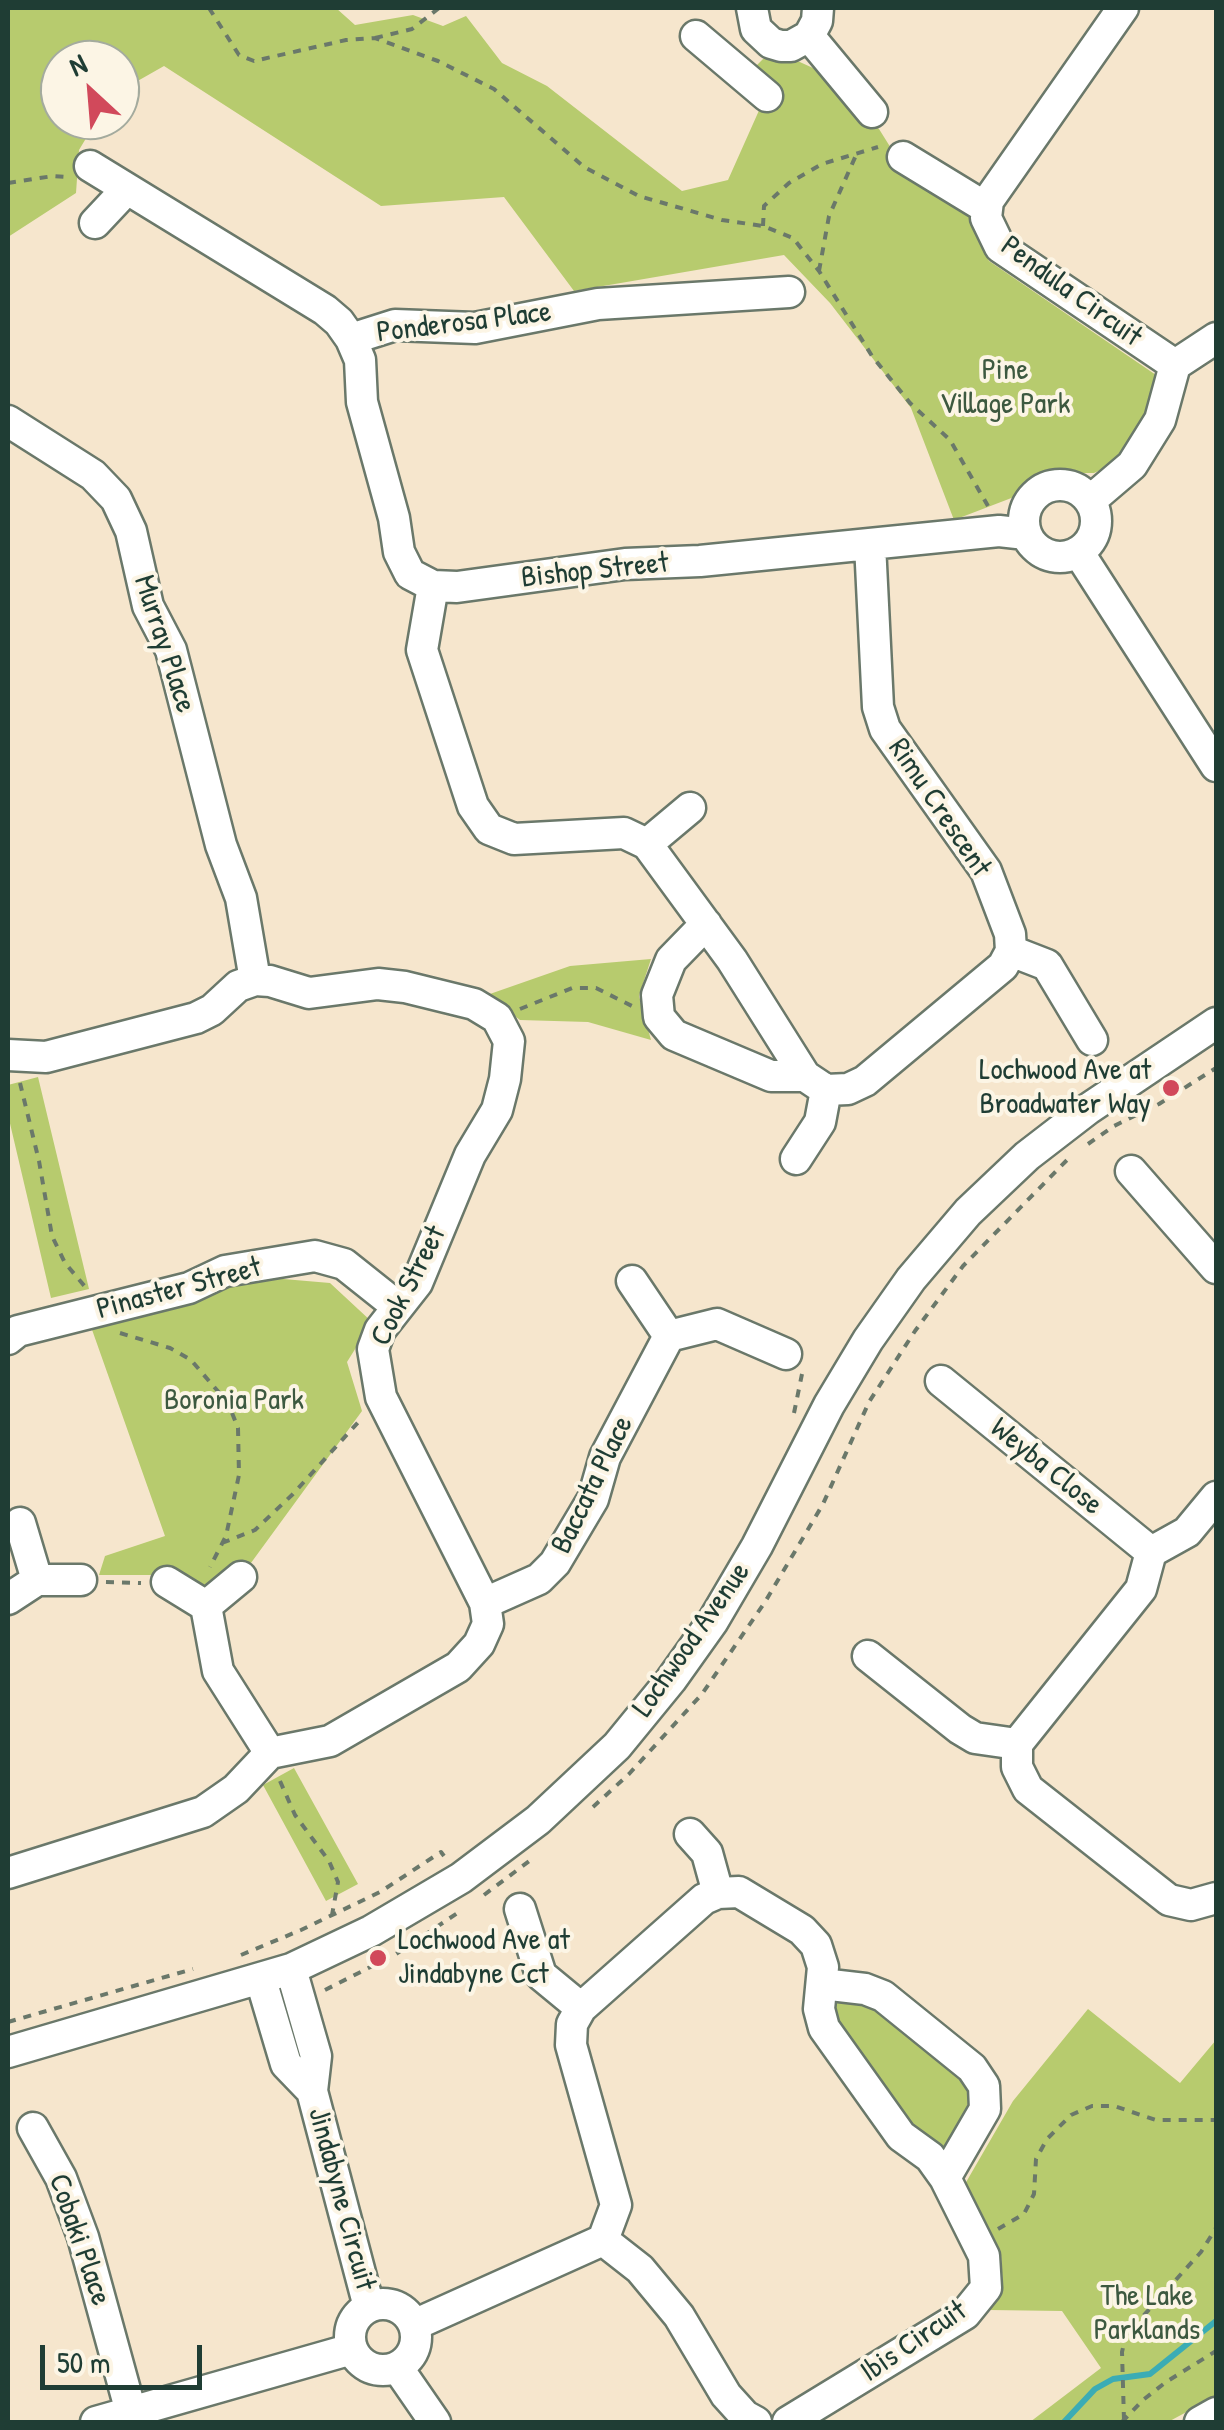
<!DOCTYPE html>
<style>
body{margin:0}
#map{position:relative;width:1224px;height:2430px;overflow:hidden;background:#f6e6cd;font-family:"Patrick Hand",sans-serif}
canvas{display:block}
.frame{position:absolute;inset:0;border:10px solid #1f3d34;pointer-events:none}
.north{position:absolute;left:40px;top:40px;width:100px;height:100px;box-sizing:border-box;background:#fcf5e5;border:2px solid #a4ab9e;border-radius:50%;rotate:334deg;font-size:28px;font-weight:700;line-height:40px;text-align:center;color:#1f3d34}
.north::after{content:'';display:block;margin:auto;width:35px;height:45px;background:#d1495b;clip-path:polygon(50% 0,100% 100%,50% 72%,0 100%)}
.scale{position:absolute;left:40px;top:2345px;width:162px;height:45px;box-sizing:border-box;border:5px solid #1f3d34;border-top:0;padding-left:12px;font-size:30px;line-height:35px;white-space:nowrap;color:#1f3d34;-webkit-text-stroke:8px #fcf5e5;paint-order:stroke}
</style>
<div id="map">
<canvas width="1224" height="2430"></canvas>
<div class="frame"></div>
<div class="north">N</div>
<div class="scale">50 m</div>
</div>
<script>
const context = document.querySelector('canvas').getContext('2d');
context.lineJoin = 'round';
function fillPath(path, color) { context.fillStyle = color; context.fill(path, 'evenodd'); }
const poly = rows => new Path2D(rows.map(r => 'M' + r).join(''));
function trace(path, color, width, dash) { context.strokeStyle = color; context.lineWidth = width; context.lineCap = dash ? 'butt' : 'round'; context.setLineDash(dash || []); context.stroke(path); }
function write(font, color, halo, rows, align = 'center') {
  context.font = font + ' "Patrick Hand",sans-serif'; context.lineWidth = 8; context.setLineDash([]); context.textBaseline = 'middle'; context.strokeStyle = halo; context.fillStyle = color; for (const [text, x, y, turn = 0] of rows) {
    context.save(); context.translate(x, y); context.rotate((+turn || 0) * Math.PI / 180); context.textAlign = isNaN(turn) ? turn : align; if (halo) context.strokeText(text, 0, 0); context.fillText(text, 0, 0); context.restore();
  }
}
const green = poly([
 [8,8,336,8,355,25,413,15,443,26,466,16,502,63,547,86,682,191,728,180,761,106,752,70,767,55,791,58,824,73,879,129,899,161,968,210,989,261,1156,375,1156,400,1120,461,1094,473,1073,473,1027,482,1014,497,954,520,911,408,830,303,784,255,574,291,504,197,381,206,164,66,120,91,120,60,60,60,60,120,97,120,79,150,76,193,8,237],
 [651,959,639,996,651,1040,588,1022,520,1020,487,995,570,966],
 [38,1077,89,1289,51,1298,8,1115,8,1085],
 [260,1277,330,1283,372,1322,347,1362,362,1411,248,1567,219,1586,198,1589,186,1575,99,1575,105,1556,165,1536,90,1324,186,1304,226,1283],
 [294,1768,358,1884,326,1901,263,1785],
 [822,1984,865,1989,984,2086,945,2178,824,2028],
 [1088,2009,1180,2083,1216,2040,1216,2396,1168,2422,1030,2422,1101,2368,1062,2311,989,2310,1003,2289,1001,2255,965,2184,1013,2101]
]);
const stream = poly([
 [1064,2422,1095,2389,1113,2379,1150,2374,1216,2321]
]);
const path = poly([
 [209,8,239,55,254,61,346,40,375,38,438,61,494,89,584,167,639,196,722,220,763,226,793,238,819,271,872,356,910,403,950,440,988,506],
 [375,38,412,29,439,8],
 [8,183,53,176,67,177],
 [763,226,764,206,789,183,822,164,878,147],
 [819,271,829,216,857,153],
 [520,1009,572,988,596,988,632,1006],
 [20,1083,39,1161,52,1236,65,1263,87,1289],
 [1088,1144,1114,1126,1159,1104,1216,1068],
 [120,1333,170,1348,191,1360,228,1403,238,1428,239,1475,226,1536,210,1567],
 [794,1413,802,1374],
 [222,1543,255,1530,293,1494,362,1418],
 [106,1582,141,1583],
 [280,1781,295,1815,329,1861,338,1882,332,1915],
 [593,1807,629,1774,702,1694,765,1602,823,1504,869,1402,915,1331,963,1266,1068,1159],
 [484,1895,532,1859],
 [241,1955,301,1930,380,1892,441,1852,444,1856],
 [325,1990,396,1954,459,1912],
 [8,2022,193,1969],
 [998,2229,1024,2214,1034,2194,1036,2159,1047,2139,1071,2115,1092,2106,1114,2106,1156,2120,1216,2120],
 [1124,2420,1122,2352,1126,2335,1201,2252,1216,2228],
 [1122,2422,1143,2400,1166,2382,1216,2351]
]);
const minor = poly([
 [752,8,756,29,771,43,781,46,791,46,809,36,817,21,818,8],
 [1123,8,988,201,986,218,1000,247,1175,365],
 [696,36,767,96],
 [809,36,872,112],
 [903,157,985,207],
 [90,166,325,310,339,322,351,339,395,325,475,328,598,304,789,292],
 [95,223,126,190],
 [351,339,360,360,362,402,394,518,399,552,410,574,433,586,457,587,625,564,700,561,999,531,1026,534],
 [8,421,93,475,116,499,131,531,148,606,171,650,221,845,241,898,255,980],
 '1024 521a36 36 0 1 1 72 0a36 36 0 1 1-72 0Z',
 [1091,500,1132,465,1160,420,1175,365,1216,338],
 [1079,553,1216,766],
 [433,586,422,650,473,806,489,829,514,839,624,833,647,844,732,960,805,1076,826,1090,848,1089,865,1081,1003,966,1011,951,1010,934,986,871,885,729,878,707,870,544],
 [647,844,690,808],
 [706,924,671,960,657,995,659,1017,674,1035,771,1076,805,1076],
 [1011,951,1047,965,1092,1040],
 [8,1055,46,1057,196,1018,212,1010,238,986,255,980,270,981,309,993,378,984,405,987,474,1004,497,1018,509,1041,505,1079,497,1110,470,1155,417,1283,380,1330,373,1349,381,1397,485,1603,488,1624,479,1644,458,1667,330,1741,270,1753,236,1789,203,1812,8,1873],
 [796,1159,820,1122,826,1090],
 [1131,1171,1216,1268],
 [632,1281,669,1336],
 [8,1339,18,1331,189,1288,225,1271,315,1256,344,1264,398,1307],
 [941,1381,1151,1552],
 [1216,1497,1187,1532,1151,1552,1141,1589,1017,1744,1017,1767,1028,1789,1169,1900,1191,1905,1216,1898],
 [20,1523,37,1580],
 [167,1582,206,1606,241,1577],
 [8,1599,37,1580,81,1580],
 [485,1603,539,1579,555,1563,593,1499,605,1457,669,1336,717,1324,786,1354],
 [206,1606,218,1671,270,1753],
 [868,1656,960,1729,975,1738,1017,1744],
 [690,1834,707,1853,718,1893],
 [520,1909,541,1975,581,2008],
 [291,1969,316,2056,312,2091,369,2307],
 [261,1980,286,2064,312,2091],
 [822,1984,865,1989,883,1996,972,2068,984,2086,985,2109,945,2178],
 [8,2052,291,1969,371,1931,461,1878,538,1820,617,1746,671,1680,713,1621,757,1546,829,1405,868,1340,911,1279,968,1212,1027,1156,1088,1109,1216,1023],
 [33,2128,61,2178,83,2237,131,2412],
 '350 2337a33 33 0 1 1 66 0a33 33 0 1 1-66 0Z',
 [414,2325,603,2240],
 [397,2367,435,2422],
 [96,2422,352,2349],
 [756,2422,745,2416,726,2395,679,2316,640,2269,603,2240,616,2205,571,2045,572,2024,581,2008,704,1899,718,1893,739,1892,802,1930,816,1945,823,1967,819,2009,824,2028,901,2136,930,2157,945,2178,984,2256,986,2288,965,2314,788,2422],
 [1200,2422,1216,2413]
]);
const markers = [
 [1171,1088,10,"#d1495b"],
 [378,1958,10,"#d1495b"]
];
const streetNames = [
 ["Pendula Circuit",1071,292,36],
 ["Ponderosa Place",464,323,-7],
 ["Bishop Street",595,571,-6],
 ["Murray Place",164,644,72],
 ["Rimu Crescent",939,808,56],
 ["Cook Street",409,1286,-63],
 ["Pinaster Street",179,1289,-15],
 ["Weyba Close",1046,1467,39],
 ["Baccata Place",593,1485,-64],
 ["Lochwood Avenue",692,1640,-55],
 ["Jindabyne Circuit",341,2199,75],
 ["Cobaki Place",79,2240,71],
 ["Ibis Circuit",914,2342,-34]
];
const parkNames = [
 ["Pine",1005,371],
 ["Village Park",1005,405],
 ["Boronia Park",234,1401],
 ["The Lake",1147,2297],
 ["Parklands",1147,2331]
];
const poiNames = [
 ["Lochwood Ave at",1151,1071],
 ["Broadwater Way",1151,1105],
 ["Lochwood Ave at",398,1941,"left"],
 ["Jindabyne Cct",398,1975,"left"]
];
fillPath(green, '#b7cb6e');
trace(stream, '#3bacb5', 6);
trace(minor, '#6a786a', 35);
trace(path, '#6a786a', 4, [8, 8]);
trace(minor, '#fff', 30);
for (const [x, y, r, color] of markers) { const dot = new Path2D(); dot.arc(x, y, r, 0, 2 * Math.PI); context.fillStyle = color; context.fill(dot); trace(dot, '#fcf5e5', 4); }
write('30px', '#1f3d34', '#fcf5e5', streetNames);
write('30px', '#3d5940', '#fcf5e5', parkNames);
write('30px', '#1f3d34', '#fcf5e5', poiNames, 'right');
</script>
